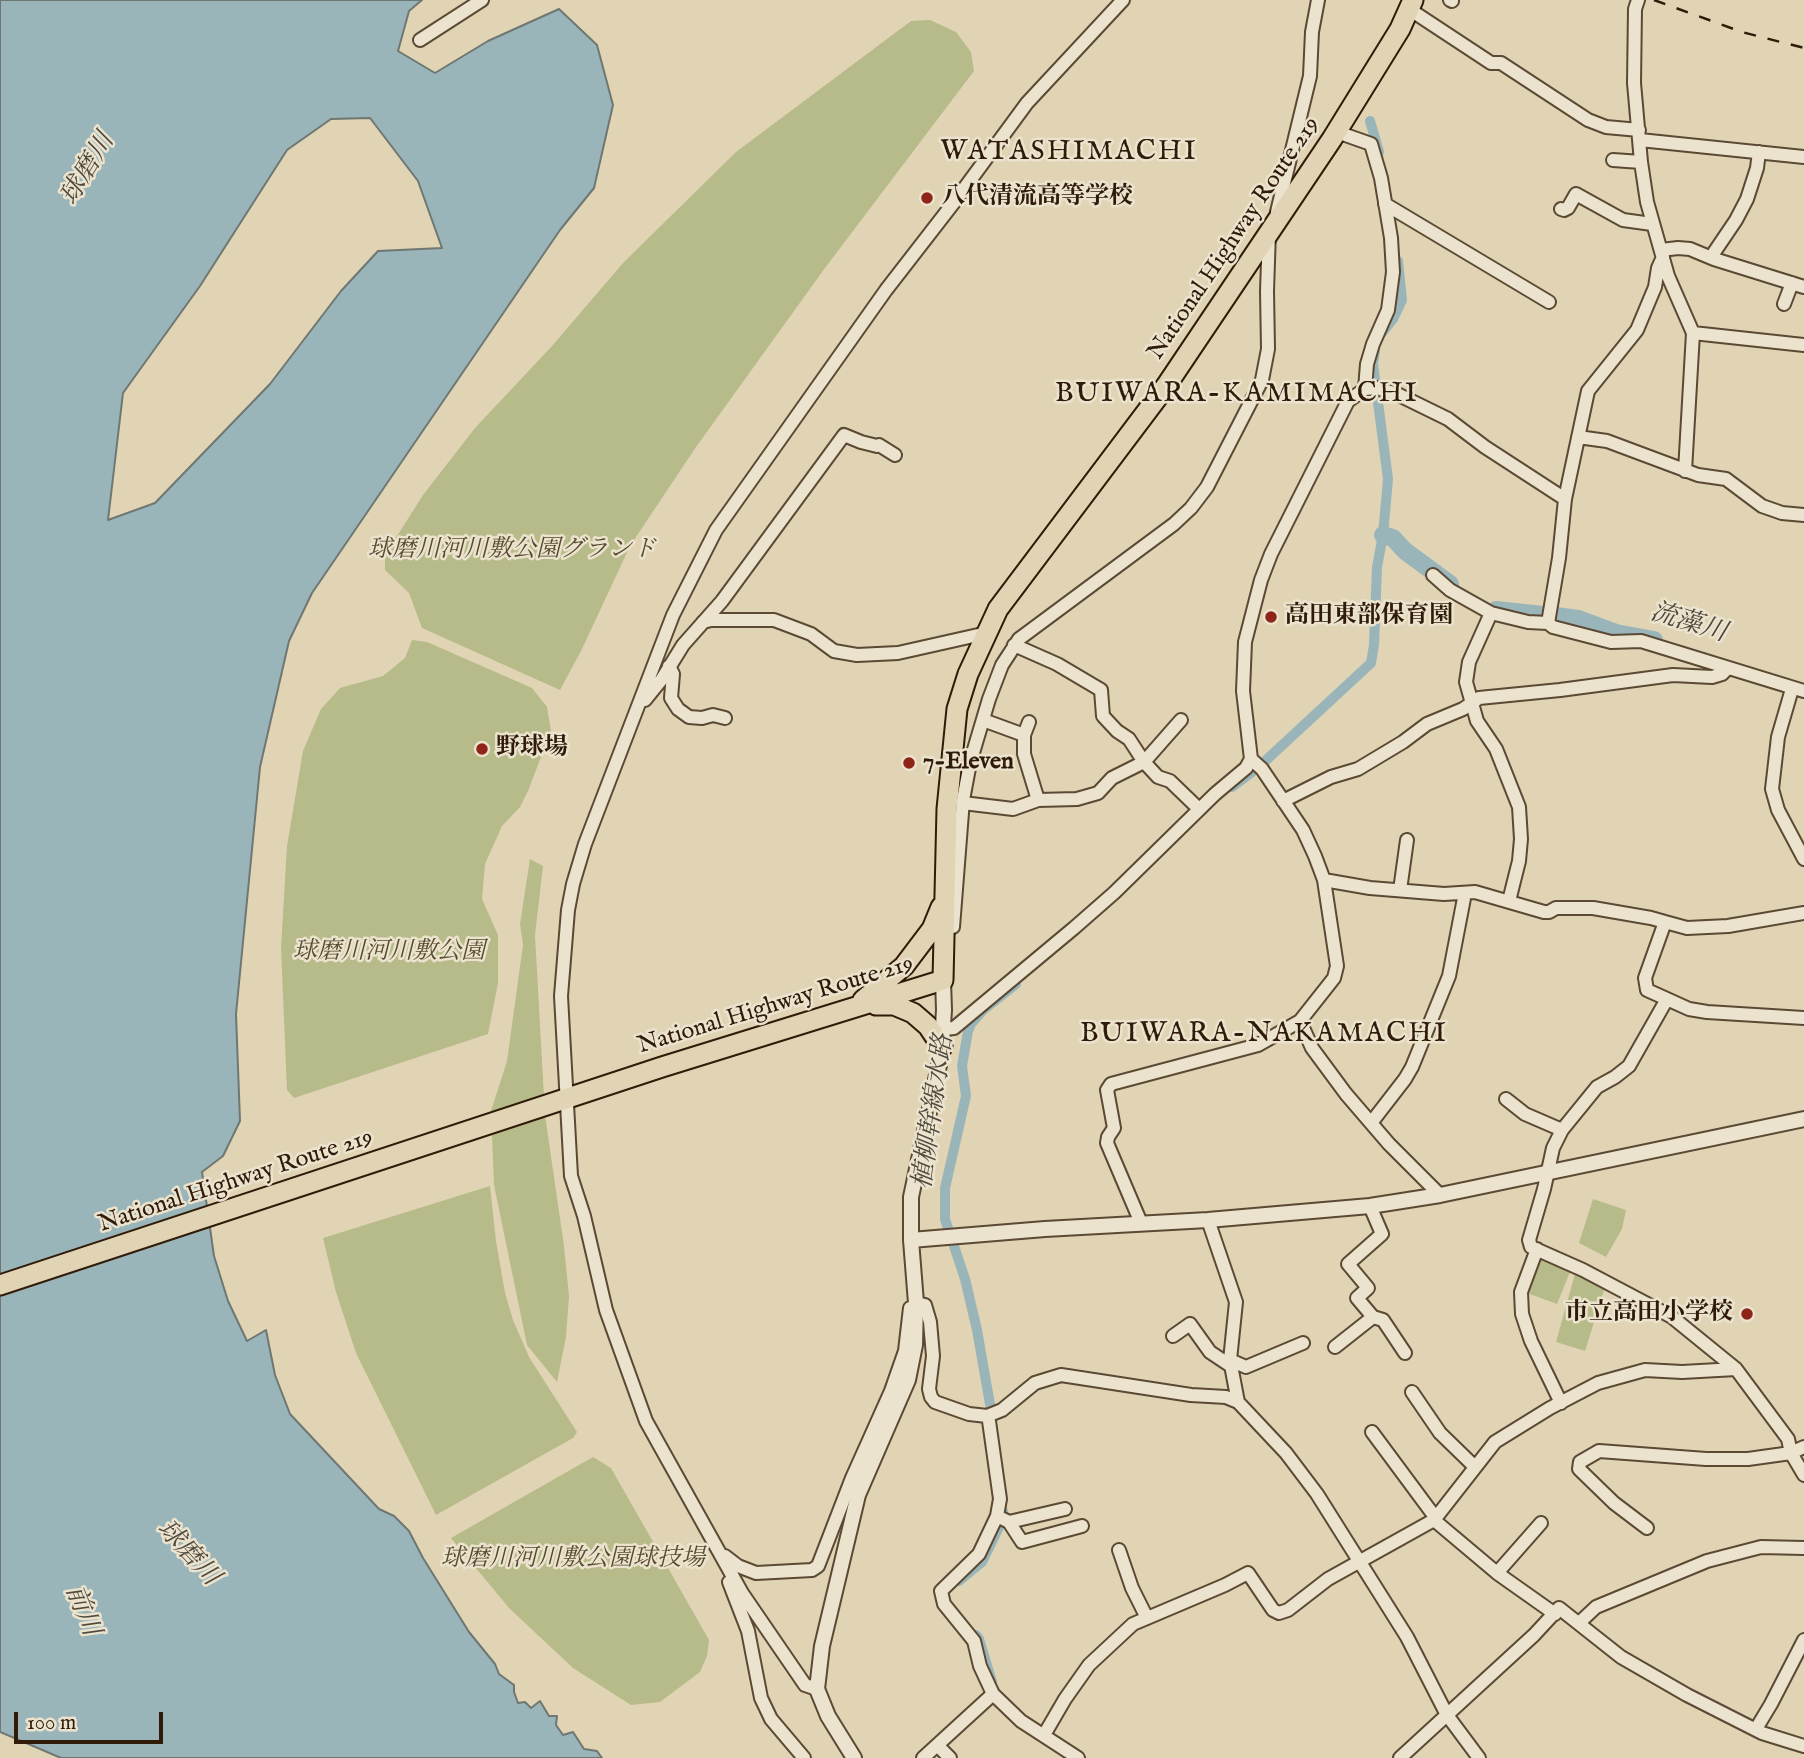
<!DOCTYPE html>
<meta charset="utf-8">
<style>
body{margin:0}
#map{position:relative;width:1804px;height:1758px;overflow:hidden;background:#e0d4b4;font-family:"IM FELL English",serif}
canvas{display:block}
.scale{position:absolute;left:14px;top:1712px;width:149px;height:32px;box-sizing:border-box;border:4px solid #2f1b08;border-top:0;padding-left:9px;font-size:21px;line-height:24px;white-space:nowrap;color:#2f1b08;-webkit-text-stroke:5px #ebe3ce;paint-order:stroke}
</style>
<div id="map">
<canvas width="1804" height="1758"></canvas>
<div class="scale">100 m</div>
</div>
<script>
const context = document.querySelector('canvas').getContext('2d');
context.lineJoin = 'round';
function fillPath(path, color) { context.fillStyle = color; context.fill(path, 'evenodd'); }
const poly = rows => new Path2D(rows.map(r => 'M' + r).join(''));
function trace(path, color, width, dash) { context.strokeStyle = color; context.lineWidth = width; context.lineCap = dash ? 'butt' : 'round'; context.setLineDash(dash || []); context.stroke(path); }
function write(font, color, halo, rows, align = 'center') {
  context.font = font + ' "IM FELL English","Noto Serif JP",serif'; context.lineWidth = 5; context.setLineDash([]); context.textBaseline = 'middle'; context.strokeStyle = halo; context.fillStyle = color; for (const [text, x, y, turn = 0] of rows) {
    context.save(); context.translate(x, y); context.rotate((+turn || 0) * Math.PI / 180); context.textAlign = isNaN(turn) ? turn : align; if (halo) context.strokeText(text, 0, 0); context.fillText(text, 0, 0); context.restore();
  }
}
const green = poly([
 [930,20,956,32,971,52,974,71,825,268,696,447,630,546,582,649,560,690,422,628,409,593,385,570,385,555,423,495,475,428,552,346,623,263,736,152,911,21],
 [412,640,427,642,532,688,547,707,551,731,528,791,520,807,502,826,485,864,482,899,498,935,498,983,488,1034,294,1098,287,1090,281,948,287,846,303,751,321,709,340,688,383,676,405,658],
 [530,859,543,866,535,935,545,1115,564,1246,569,1296,566,1337,557,1382,527,1345,494,1185,491,1111,507,1061,523,945,520,924],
 [490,1186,496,1241,505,1293,513,1320,529,1357,577,1432,573,1438,436,1515,356,1353,336,1292,323,1238],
 [1593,1199,1626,1210,1622,1229,1606,1257,1579,1243],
 [1539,1252,1572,1267,1557,1304,1527,1293],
 [1576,1270,1606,1284,1585,1351,1556,1342],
 [593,1457,611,1468,709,1640,707,1656,700,1672,660,1702,631,1705,573,1668,509,1608,451,1538]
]);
const water = poly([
 [0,0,422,0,409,11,398,51,435,73,488,41,559,9,597,45,613,105,594,188,560,230,312,593,289,641,260,767,236,1014,240,1121,223,1156,202,1172,214,1256,228,1301,247,1341,266,1330,275,1375,290,1414,379,1509,394,1516,409,1531,423,1558,469,1632,495,1664,499,1674,514,1685,514,1692,518,1703,525,1702,531,1708,540,1701,549,1716,557,1716,556,1725,563,1735,573,1732,584,1749,597,1751,602,1758,61,1758,0,1732,0,0],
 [370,118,418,181,442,248,378,251,341,291,270,384,155,503,108,520,123,393,200,286,287,150,331,119,370,118]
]);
const canal = poly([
 [1370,121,1379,152],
 [1382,333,1393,319,1402,300,1398,261],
 [1263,763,1371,663,1374,645,1377,567,1383,535,1388,479,1373,364,1375,351],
 [1232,787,1252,772],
 [991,1410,977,1330,965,1279,945,1219,945,1188,966,1096,962,1066,968,1031,971,1024,983,1010,1016,984],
 [959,1581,982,1562,1000,1525,1003,1511],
 [976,1635,979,1639,992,1682]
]);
const river = poly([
 [1383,535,1393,538,1405,551,1450,584],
 [1496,610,1543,615],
 [1556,616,1578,619,1616,633,1654,640]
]);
const minor = poly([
 [1450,0,1452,1],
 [1638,0,1635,9,1634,83,1641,162,1647,202,1668,276,1693,333,1685,471],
 [1409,9,1491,63,1501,63,1588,120,1606,127,1639,130],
 [420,40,482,0],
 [1337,132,1371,144,1381,178,1391,238,1393,272,1388,310,1373,344,1367,364,1365,389],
 [1640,140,1804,157],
 [1613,160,1641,162],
 [1385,204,1549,302],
 [1561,209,1564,210,1568,208,1576,194,1623,220,1652,224],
 [1277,212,1310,76,1312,32,1318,0],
 [1661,250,1678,248,1690,249,1714,259,1804,287],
 [1663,257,1658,268,1655,287,1637,330,1588,391,1565,499,1559,558,1548,623,1553,627,1611,642,1641,641,1804,691],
 [1711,257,1736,220,1747,199,1757,168,1759,152],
 [1784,304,1792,283],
 [1693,333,1804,345],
 [1578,437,1607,441,1698,475,1726,479,1762,506,1782,513,1804,515],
 [1433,575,1450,590,1491,613,1528,622,1548,623],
 [1491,613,1469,662,1466,682,1477,721,1496,749,1519,807,1521,839,1519,861,1509,901],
 [703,622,711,620,774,620,811,634,834,651,857,655,898,653,987,633],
 [1014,645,1057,664,1101,690,1103,716,1117,731,1129,739,1144,762,1158,777,1170,781,1199,809],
 [669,666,673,674,671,698,678,709,689,717,702,718,713,715,725,718],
 [1792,689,1778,737,1772,789,1778,810,1804,859],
 [645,700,662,679,683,645,722,601,844,435,861,442,877,446,879,445,895,455],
 [983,720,1024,735,1029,722],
 [1024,735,1024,754,1038,800],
 [1283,801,1331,777,1358,769,1403,742,1427,724,1463,709,1479,698,1560,690,1673,675,1712,677,1722,674,1727,669],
 [963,803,1013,809,1038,800,1077,799,1098,793,1112,778,1144,762,1181,720],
 [1324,880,1370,888,1444,894,1475,892,1544,912,1549,912,1556,908,1593,908,1651,918,1665,922,1645,978,1647,990,1689,1009,1707,1012,1804,1018],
 [1400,890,1407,840],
 [1665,922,1687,928,1728,926,1804,913],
 [953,927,963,800,970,763,989,699,1002,665,1019,639,1174,524,1191,508,1207,487,1262,380,1268,349,1267,291,1269,232],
 [1667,999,1629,1066,1615,1077,1597,1087,1562,1130,1553,1148,1544,1189,1529,1240,1531,1247,1583,1270,1672,1317,1736,1369,1788,1439,1791,1453,1804,1475],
 [1300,1021,1312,1048,1346,1094,1389,1144,1440,1195],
 [944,1029,954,1028,1074,928,1114,893,1215,794,1246,768,1251,759,1243,691,1245,642,1261,580,1271,554,1348,401,1365,389,1377,388,1397,394,1448,419,1485,447,1565,499],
 [1506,1099,1525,1114,1562,1130],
 [1371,1123,1405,1079,1412,1067,1449,976,1465,893],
 [1208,1220,1236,1302,1230,1360,1238,1402],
 [1141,1223,1107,1143,1108,1137,1114,1128,1107,1090,1111,1084,1258,1045,1300,1021,1334,978,1337,966,1324,880,1315,856,1303,830,1262,769,1251,759],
 [1537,1249,1521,1292,1522,1314,1531,1341,1561,1403],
 [916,1303,925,1305,930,1322,933,1356,929,1389,931,1397,935,1402,969,1414,987,1416,989,1421,1000,1499,997,1516,979,1554,941,1591,944,1604,974,1641,980,1666,993,1694,1021,1721,1078,1758],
 [1373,1317,1383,1320,1405,1353],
 [1173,1336,1190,1324,1210,1352,1231,1366],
 [1335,1347,1373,1317,1357,1298,1368,1288,1348,1264,1382,1234,1370,1206],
 [1230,1360,1246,1367,1303,1343],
 [1412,1392,1440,1433,1475,1467],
 [987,1416,1002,1410,1035,1383,1061,1375,1191,1395,1226,1397,1238,1402,1286,1453,1317,1494,1407,1637,1447,1715,1479,1758],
 [1372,1432,1435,1517],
 [997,1516,1009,1522,1022,1542,1082,1526],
 [1434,1520,1497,1573,1555,1614],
 [1009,1522,1065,1509],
 [1647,1528,1614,1503,1579,1469,1580,1462,1599,1451,1706,1459,1748,1459,1791,1453,1804,1447],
 [1119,1550,1132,1588,1147,1618],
 [725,1556,738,1566,756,1573,812,1570,818,1566,852,1478,891,1391,905,1351,910,1308],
 [1497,1573,1541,1523],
 [729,1582,748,1631,761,1698,771,1719,804,1758],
 [1579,1623,1596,1607,1707,1561,1761,1547,1804,1548],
 [817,1689,805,1685,742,1593,646,1421,606,1310,584,1216,571,1176,561,996,568,910,573,884,585,844,673,615,716,530,886,290,955,201,1027,103,1123,0],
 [1756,1729,1771,1704,1804,1640],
 [1044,1735,1065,1699,1089,1665,1133,1624,1225,1585,1248,1573,1273,1610,1279,1613,1288,1610,1328,1579,1434,1520,1495,1442,1550,1408,1598,1383,1645,1370,1682,1372,1736,1369],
 [938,1746,950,1758],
 [923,1758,993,1694],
 [1400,1758,1534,1635,1559,1608,1621,1657,1687,1695,1762,1733,1804,1746]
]);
const tertiary = poly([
 [911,1240,1045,1229,1208,1220,1370,1206,1440,1195,1804,1119],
 [854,1758,828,1716,817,1689,822,1646,858,1495,908,1380,915,1345,916,1303,911,1240,911,1197,941,1056,944,1010,943,980]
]);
const trunk = poly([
 [863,1000,904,966,932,929,941,907],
 [876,1005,894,1005,913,1013,928,1026,942,1047],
 [0,1285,662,1067,943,980,947,809,957,709,968,674,998,609,1166,386,1332,139,1400,29,1413,0]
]);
const rail = poly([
 [1654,0,1742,32,1804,48]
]);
const markers = [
 [927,198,7,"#8f2418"],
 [1271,617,7,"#8f2418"],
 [482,749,7,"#8f2418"],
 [909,763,7,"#8f2418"],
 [1747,1314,7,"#8f2418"]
];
const poiNames = [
 ["八代清流高等学校",941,198],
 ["高田東部保育園",1285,617],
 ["野球場",496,749],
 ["7-Eleven",923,763],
 ["市立高田小学校",1733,1314,"right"]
];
const streetNames = [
 ["National Highway Route 219",1235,239,-56],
 ["National Highway Route 219",776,1006,-17],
 ["National Highway Route 219",236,1182,-18]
];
const parkNames = [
 ["球磨川河川敷公園グランド",512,551],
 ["球磨川河川敷公園",389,953],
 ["球磨川河川敷公園球技場",573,1560]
];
const waterNames = [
 ["球磨川",89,170,-59],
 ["流藻川",1688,624,17],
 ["植柳幹線水路",935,1112,-82],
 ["球磨川",187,1554,47],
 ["前川",81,1611,68]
];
const quarterNames = [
 ["WATASHIMACHI",1069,153],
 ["BUIWARA-KAMIMACHI",1237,395],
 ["BUIWARA-NAKAMACHI",1264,1035]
];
fillPath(green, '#b7bb89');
fillPath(water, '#9ab5b9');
trace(water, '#6f7772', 2);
trace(canal, '#9ab5b9', 10);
trace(river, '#9ab5b9', 18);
trace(minor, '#5b4933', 16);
trace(tertiary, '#5b4933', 18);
trace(trunk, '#2f1b08', 23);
trace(minor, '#ebe3ce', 12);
trace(tertiary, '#ebe3ce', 14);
trace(trunk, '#e0d4b4', 19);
trace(rail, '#2f1b08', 2.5, [12, 12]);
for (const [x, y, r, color] of markers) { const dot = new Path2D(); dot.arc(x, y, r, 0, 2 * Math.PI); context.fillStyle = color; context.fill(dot); trace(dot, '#ebe3ce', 2.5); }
write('bold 24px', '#2f1b08', '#ebe3ce', poiNames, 'left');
write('24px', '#2f1b08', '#ebe3ce', streetNames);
write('italic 24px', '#584b2f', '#ebe3ce', parkNames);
write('italic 26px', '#4f493d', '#ebe3ce', waterNames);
context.letterSpacing = '2px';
write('28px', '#2f1b08', '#ebe3ce', quarterNames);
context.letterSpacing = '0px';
</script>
